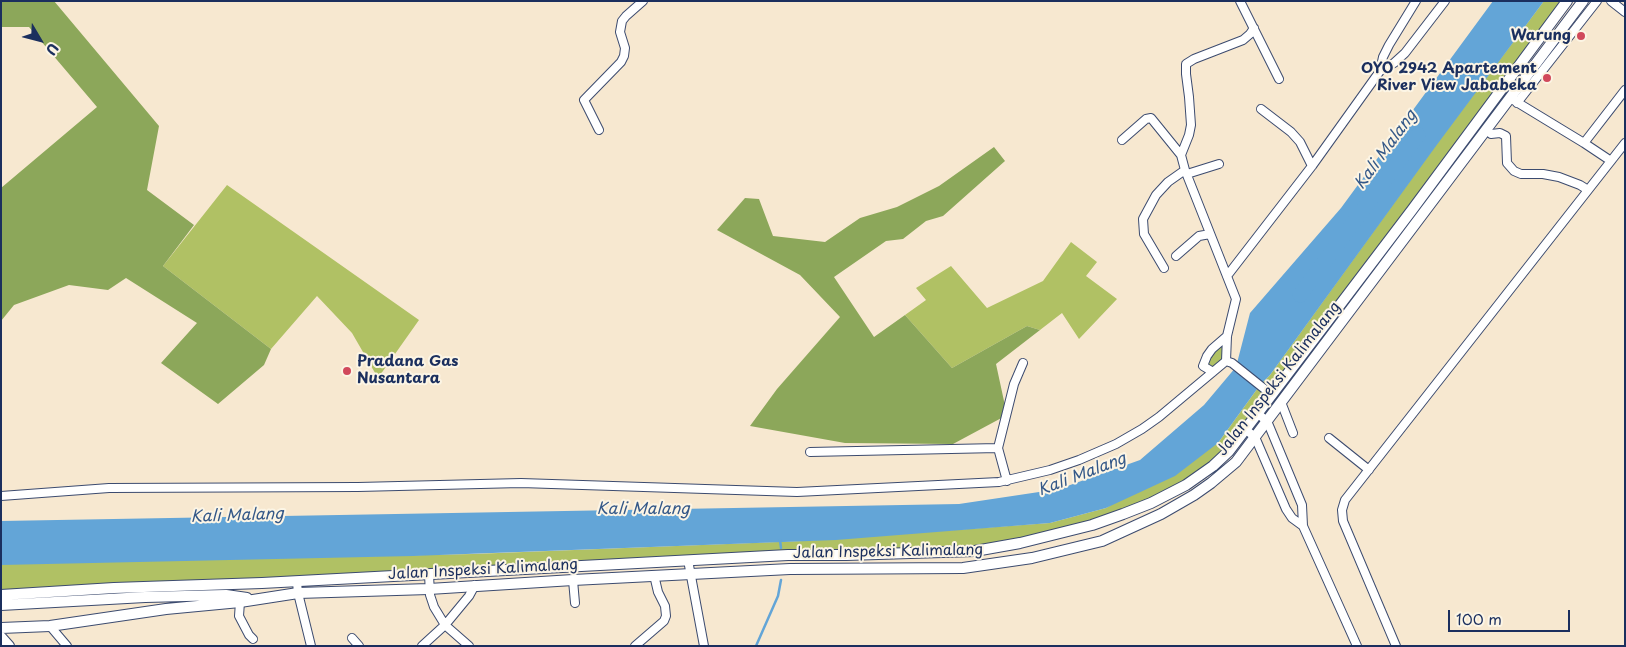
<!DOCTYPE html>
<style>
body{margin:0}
#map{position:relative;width:1626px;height:647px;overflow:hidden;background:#f7e8d0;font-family:"Playpen Sans",sans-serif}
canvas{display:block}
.frame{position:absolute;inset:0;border:2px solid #1b2f5e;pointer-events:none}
.north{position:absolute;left:15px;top:15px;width:50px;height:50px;-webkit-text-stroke:4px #fcf5e5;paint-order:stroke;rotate:127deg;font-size:14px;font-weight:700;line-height:20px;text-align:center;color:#1b2f5e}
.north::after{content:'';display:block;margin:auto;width:18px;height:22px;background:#1b2f5e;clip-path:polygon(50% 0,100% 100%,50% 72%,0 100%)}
.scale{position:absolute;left:1448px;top:610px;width:122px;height:22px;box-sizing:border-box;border:2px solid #1b2f5e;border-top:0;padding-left:6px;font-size:15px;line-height:18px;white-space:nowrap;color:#1b2f5e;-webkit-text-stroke:4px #fcf5e5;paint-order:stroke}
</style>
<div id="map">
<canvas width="1626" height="647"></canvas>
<div class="frame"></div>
<div class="north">U</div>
<div class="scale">100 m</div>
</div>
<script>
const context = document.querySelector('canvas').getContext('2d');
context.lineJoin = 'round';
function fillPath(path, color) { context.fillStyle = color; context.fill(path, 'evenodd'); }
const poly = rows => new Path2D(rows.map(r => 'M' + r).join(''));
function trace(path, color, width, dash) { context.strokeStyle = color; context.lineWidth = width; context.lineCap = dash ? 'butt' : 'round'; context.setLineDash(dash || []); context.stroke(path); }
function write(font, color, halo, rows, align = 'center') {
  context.font = font + ' "Playpen Sans",sans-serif'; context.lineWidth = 4; context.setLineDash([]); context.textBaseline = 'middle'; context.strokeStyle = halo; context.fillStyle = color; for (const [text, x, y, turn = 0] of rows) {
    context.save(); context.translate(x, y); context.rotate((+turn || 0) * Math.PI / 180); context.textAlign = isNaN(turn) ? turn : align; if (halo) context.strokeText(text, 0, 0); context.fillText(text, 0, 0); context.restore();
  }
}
const green = poly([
 [1544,1,1567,1,1229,451,1151,503,998,547,1,595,1,564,473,554,803,541,1050,523,1106,508,1218,443,1260,385,1270,375,1438,142],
 [227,185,419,320,378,378,352,333,317,296,271,349,163,266],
 [1071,242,1097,262,1086,276,1117,299,1079,339,1062,313,1040,330,1027,326,952,368,905,315,926,300,916,288,951,266,987,308,1043,281],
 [1227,336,1226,361,1213,372,1203,366]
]);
const forest = poly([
 [1,1,54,1,159,126,147,190,194,225,163,266,271,349,264,365,218,404,161,363,197,323,126,278,108,290,69,285,14,305,1,321,1,188,97,107,29,27,1,27],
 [994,147,1005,161,943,216,926,221,903,239,886,241,834,277,874,337,905,315,952,368,1027,326,1040,330,996,364,1007,415,953,444,845,443,750,426,777,389,840,317,800,275,717,230,745,198,759,199,773,236,825,242,860,218,897,207,939,186]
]);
const water = poly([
 [1493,1,1544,1,1436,146,1270,375,1260,385,1218,443,1175,476,1106,508,1050,523,836,540,413,556,1,565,1,521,959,504,1059,489,1140,460,1204,405,1236,367,1250,313,1341,208]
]);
const stream = poly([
 [780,540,781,548],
 [756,646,778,596,781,580]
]);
const river = poly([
 [1300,295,1418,135]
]);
const minor = poly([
 [1240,1,1279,79],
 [1611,1,1625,12],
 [1380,71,1394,63,1405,53,1445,1],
 [1510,98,1584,143,1625,90],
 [1517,103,1597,1],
 [1261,109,1291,132,1300,142,1312,166],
 [599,130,584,100,621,62,624,56,625,48,620,32,622,21,626,16,643,1],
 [1486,130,1491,134,1500,133,1506,136,1507,163,1514,171,1521,174,1543,174,1559,177,1580,185,1588,190],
 [1584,143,1611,161],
 [1181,155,1189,135,1191,125,1189,97,1186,74,1186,64,1194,59,1243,40,1250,34,1254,28],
 [1187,174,1219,164],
 [1176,256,1199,236,1210,234],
 [1164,268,1144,234,1143,219,1156,195,1168,182,1185,170],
 [1227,276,1312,166,1380,71,1383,57,1389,45,1416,1],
 [1226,361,1232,363,1272,395],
 [1213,372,1203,366,1207,356,1212,349,1227,336],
 [1281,402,1293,433],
 [1258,414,1267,421,1270,428,1302,505,1303,526,1357,646],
 [1246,430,1255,437,1286,509,1292,518,1303,526],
 [1329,438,1369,470],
 [998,448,1007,481],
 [810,452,998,448,1014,384,1023,363],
 [1,496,109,488,358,487,521,483,797,492,999,482,1050,470,1079,460,1116,444,1142,429,1159,417,1226,361,1227,336,1236,299,1185,170,1181,155,1151,118,1146,119,1122,140],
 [688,560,704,646],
 [429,574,430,595,434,607,445,625,469,646],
 [573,580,575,603],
 [297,582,298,593,311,646],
 [240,602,239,616,249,635,253,639],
 [50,626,67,646],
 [352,638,359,646],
 [422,646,445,625,469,596,475,585],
 [635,646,664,621,666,616,665,606,658,592,654,575],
 [1396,646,1343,521,1342,510,1345,500,1625,143]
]);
const major = poly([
 [1,595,114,588,262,583,788,555,846,555,975,551,1020,543,1092,525,1123,514,1151,503,1186,485,1213,466,1229,451,1412,210,1567,1],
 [1,605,145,597,226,595,247,598],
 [1,628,50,626,166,609,240,602,298,593,429,589,573,580,790,569,963,568,1032,558,1102,541,1161,514,1194,495,1211,483,1236,462,1583,1],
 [1,637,9,646]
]);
const markers = [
 [1581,36,5,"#d1495b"],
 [1547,78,5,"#d1495b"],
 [347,371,5,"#d1495b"]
];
const poiNames = [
 ["Warung",1571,36],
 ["OYO 2942 Apartement",1537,69],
 ["River View Jababeka",1537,86],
 ["Pradana Gas",357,362,"left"],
 ["Nusantara",357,379,"left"]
];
const streetNames = [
 ["Jalan Inspeksi Kalimalang",1279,379,-52],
 ["Jalan Inspeksi Kalimalang",888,552,-1],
 ["Jalan Inspeksi Kalimalang",483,570,-3]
];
const waterNames = [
 ["Kali Malang",1386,150,-54],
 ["Kali Malang",1082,475,-21],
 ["Kali Malang",643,510],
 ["Kali Malang",237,516,-2]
];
fillPath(green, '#b0c164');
fillPath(forest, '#8ca75a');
fillPath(water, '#63a5d7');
trace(stream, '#63a5d7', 2.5);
trace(river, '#63a5d7', 15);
trace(minor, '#3c4b6f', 10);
trace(major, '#3c4b6f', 12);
trace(minor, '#fff', 8);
trace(major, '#fff', 10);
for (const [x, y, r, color] of markers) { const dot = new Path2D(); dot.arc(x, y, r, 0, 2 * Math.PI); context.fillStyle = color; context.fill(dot); trace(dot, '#fcf5e5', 2); }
write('bold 15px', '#1b2f5e', '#fcf5e5', poiNames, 'right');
write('15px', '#1b2f5e', '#fcf5e5', streetNames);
write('italic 16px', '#345888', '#fcf5e5', waterNames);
</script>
